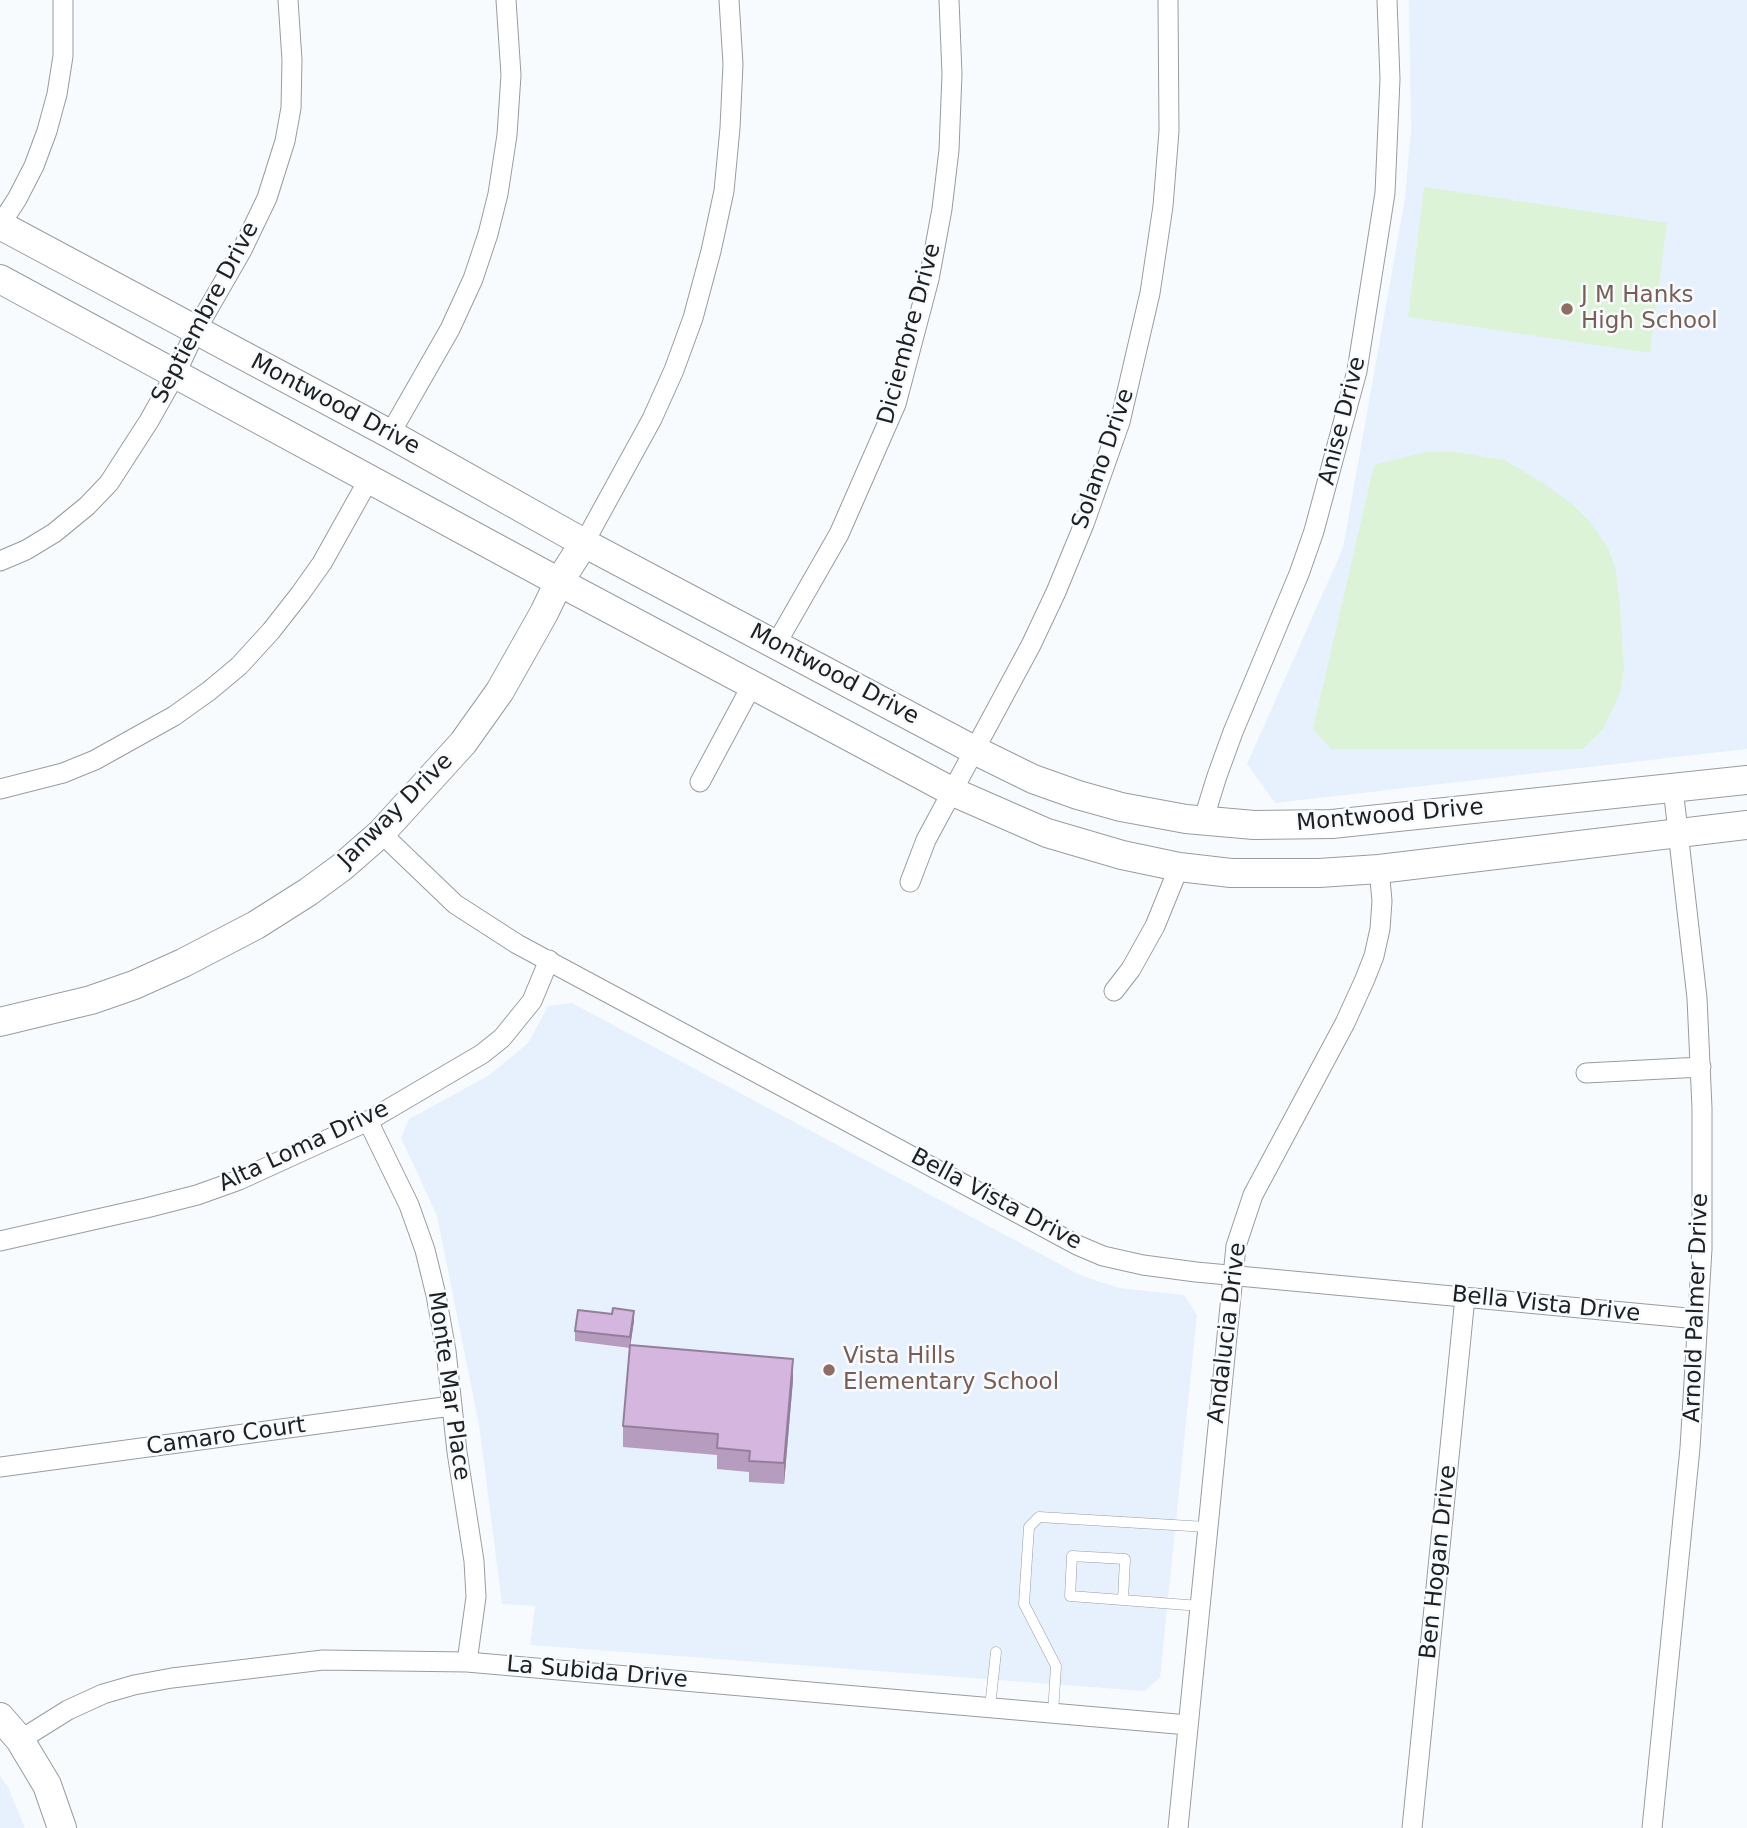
<!DOCTYPE html>
<style>
body{margin:0}
canvas{display:block;background:#f8fbfe}
</style>
<canvas width="1747" height="1828"></canvas>
<script>
const context = document.querySelector('canvas').getContext('2d');
context.lineJoin = 'round';
function fillPath(path, color) { context.fillStyle = color; context.fill(path, 'evenodd'); }
const poly = rows => new Path2D(rows.map(r => 'M' + r).join(''));
function trace(path, color, width, dash) { context.strokeStyle = color; context.lineWidth = width; context.lineCap = dash ? 'butt' : 'round'; context.setLineDash(dash || []); context.stroke(path); }
function write(font, color, halo, rows, align = 'center') {
  context.font = font + ' "DejaVu Sans",sans-serif'; context.lineWidth = 5; context.setLineDash([]); context.textBaseline = 'middle'; context.strokeStyle = halo; context.fillStyle = color; for (const [text, x, y, turn = 0] of rows) {
    context.save(); context.translate(x, y); context.rotate((+turn || 0) * Math.PI / 180); context.textAlign = isNaN(turn) ? turn : align; if (halo) context.strokeText(text, 0, 0); context.fillText(text, 0, 0); context.restore();
  }
}
const built = poly([
 [1409,0,1747,0,1747,749,1275,803,1247,764,1343,548,1405,198,1411,131],
 [572,1003,1080,1275,1119,1288,1184,1295,1197,1315,1160,1678,1144,1691,530,1645,535,1606,502,1604,479,1425,437,1216,401,1138,409,1119,488,1076,528,1043,548,1006],
 [0,1776,8,1787,25,1828,0,1828]
]);
const green = poly([
 [1424,187,1667,223,1650,353,1408,317],
 [1426,452,1456,452,1504,460,1540,481,1572,504,1591,523,1608,548,1616,571,1620,606,1624,668,1620,693,1603,729,1582,749,1331,749,1313,729,1374,465]
]);
const lane = poly([
 [1123,1600,1125,1559,1072,1556,1070,1596,1123,1600,1200,1606],
 [990,1707,996,1652],
 [1053,1713,1056,1666,1024,1604,1029,1527,1039,1517,1207,1527]
]);
const street = poly([
 [0,225,17,199,34,166,47,131,57,94,63,56,63,0],
 [390,434,450,329,473,279,488,234,498,194,507,135,511,75,506,0],
 [584,543,652,419,674,370,693,318,711,251,724,191,730,128,733,64,729,0],
 [0,561,26,550,54,533,87,506,109,483,149,421,176,373,196,330,242,250,267,198,285,141,291,108,292,60,288,0],
 [776,644,839,534,896,404,929,279,942,209,949,150,952,74,949,0],
 [700,782,752,685],
 [0,789,63,773,95,760,174,716,209,691,239,666,271,631,300,594,322,563,369,479],
 [1203,821,1217,776,1233,732,1299,574,1314,531,1357,371,1385,193,1390,79,1387,0],
 [381,833,455,904,517,944,1077,1245,1103,1256,1143,1265,1196,1272,1698,1319],
 [910,882,926,840,1031,645,1056,592,1084,524,1120,422,1150,293,1163,206,1169,131,1168,0],
 [1114,991,1131,969,1155,926,1179,867],
 [1586,1073,1701,1067],
 [368,1121,409,1205,425,1250,436,1295,446,1351,457,1452,474,1561,476,1597,467,1662],
 [0,1241,146,1208,197,1195,239,1180,368,1121,482,1054,502,1038,532,1001,549,960],
 [0,1467,451,1406],
 [20,1740,68,1710,103,1694,134,1685,172,1678,323,1660,467,1662,1188,1725],
 [1178,1828,1236,1246,1253,1195,1345,1023,1365,979,1374,956,1380,929,1382,901,1379,869],
 [1412,1828,1465,1297],
 [1652,1828,1690,1448,1702,1249,1702,1108,1697,998,1673,788]
]);
const secondary = poly([
 [0,225,390,434,584,543,974,750,1033,779,1078,795,1121,807,1186,819,1254,825,1332,824,1747,780],
 [0,279,559,582,852,738,951,791,1047,833,1122,855,1179,867,1231,873,1319,873,1379,869,1747,825],
 [0,1022,91,1000,134,985,183,963,256,925,308,892,342,867,381,833,463,743,500,691,544,613,559,582,584,543],
 [0,1717,20,1740,47,1785,62,1828]
]);
const wall = poly([
 [634,1321,630,1346,793,1380,784,1484,749,1482,749,1472,717,1469,717,1455,623,1447,623,1426,630,1348,575,1341,575,1331]
]);
const shadedWall = poly([
 [634,1311,634,1321,630,1348,630,1337],
 [793,1359,793,1380,784,1484,784,1463]
]);
const building = poly([
 [613,1308,634,1311,630,1337,575,1331,578,1310,612,1314,613,1308],
 [630,1345,793,1359,784,1463,749,1461,750,1451,717,1448,718,1434,623,1426,630,1345]
]);
const markers = [
 [1567,309,7,"#8d6e63"],
 [829,1370,7,"#8d6e63"]
];
const educationNames = [
 ["J M Hanks",1581,296],
 ["High School",1581,322],
 ["Vista Hills",843,1357],
 ["Elementary School",843,1383]
];
const streetNames = [
 ["Septiembre Drive",206,313,-62],
 ["Diciembre Drive",910,334,-75],
 ["Montwood Drive",335,405,28],
 ["Anise Drive",1343,421,-76],
 ["Solano Drive",1104,459,-71],
 ["Montwood Drive",834,675,28],
 ["Janway Drive",396,811,-45],
 ["Montwood Drive",1390,816,-5],
 ["Alta Loma Drive",304,1147,-25],
 ["Bella Vista Drive",996,1200,28],
 ["Bella Vista Drive",1546,1305,6],
 ["Arnold Palmer Drive",1697,1308,-88],
 ["Andalucia Drive",1228,1333,-83],
 ["Monte Mar Place",448,1386,82],
 ["Camaro Court",226,1437,-8],
 ["Ben Hogan Drive",1439,1562,-84],
 ["La Subida Drive",597,1673,5]
];
fillPath(built, '#e7f1fd');
fillPath(green, '#ddf3d7');
trace(lane, '#989ca2', 11);
trace(street, '#989ca2', 21);
trace(secondary, '#989ca2', 30);
trace(lane, '#fff', 10);
trace(street, '#fff', 19);
trace(secondary, '#fff', 28);
fillPath(wall, '#b69dbf');
fillPath(shadedWall, '#947f9b');
fillPath(building, '#d4b6de');
trace(building, '#947f9b', 2);
for (const [x, y, r, color] of markers) { const dot = new Path2D(); dot.arc(x, y, r, 0, 2 * Math.PI); context.fillStyle = color; context.fill(dot); trace(dot, '#f8fbfe', 2.5); }
write('23px', '#785e54', '#f8fbfe', educationNames, 'left');
write('23px', '#1d1f21', '#f8fbfe', streetNames);
</script>
